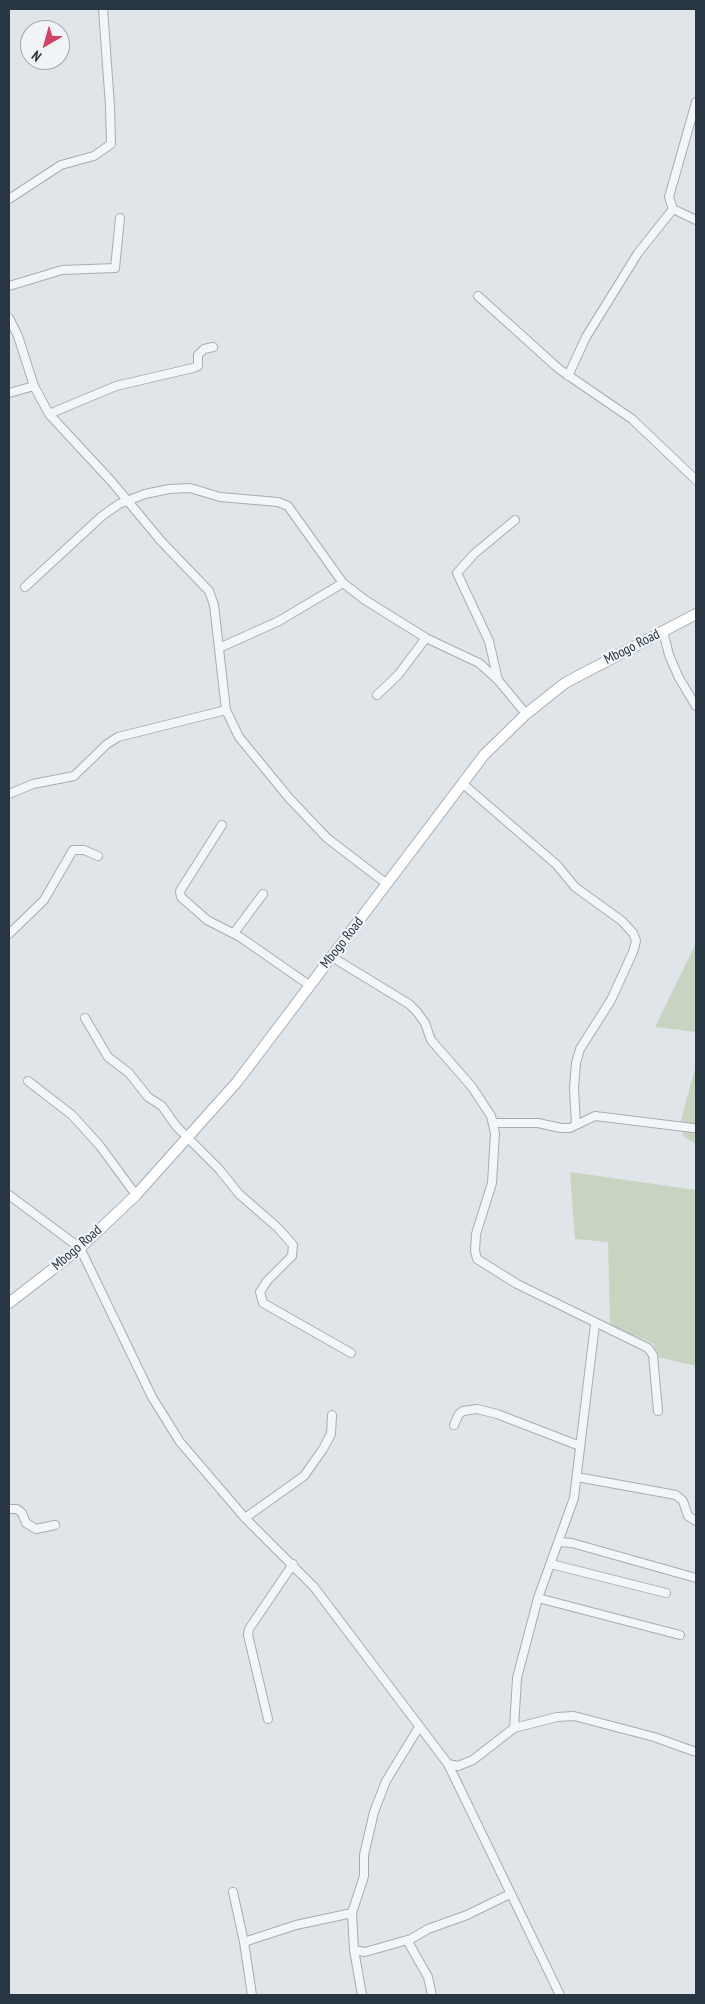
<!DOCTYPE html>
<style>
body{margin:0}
#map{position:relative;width:705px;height:2004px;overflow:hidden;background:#e0e5ea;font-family:"PT Sans Narrow",sans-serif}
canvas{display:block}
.frame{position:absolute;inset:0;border:10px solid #283542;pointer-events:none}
.north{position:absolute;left:20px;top:20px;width:50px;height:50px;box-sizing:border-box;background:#f0f4f7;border:1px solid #a0a8af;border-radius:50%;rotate:218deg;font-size:14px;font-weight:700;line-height:20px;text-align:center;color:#283542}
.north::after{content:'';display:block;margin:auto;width:18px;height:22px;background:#d53f69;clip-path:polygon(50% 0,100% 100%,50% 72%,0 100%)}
</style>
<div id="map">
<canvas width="705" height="2004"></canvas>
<div class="frame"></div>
<div class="north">N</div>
</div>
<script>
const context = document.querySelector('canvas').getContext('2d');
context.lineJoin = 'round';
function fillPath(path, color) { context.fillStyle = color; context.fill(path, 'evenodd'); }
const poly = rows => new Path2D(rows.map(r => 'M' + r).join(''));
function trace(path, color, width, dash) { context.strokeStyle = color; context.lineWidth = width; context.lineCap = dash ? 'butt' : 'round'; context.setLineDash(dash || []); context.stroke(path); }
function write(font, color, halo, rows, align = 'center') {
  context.font = font + ' "PT Sans Narrow",sans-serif'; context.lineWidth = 4.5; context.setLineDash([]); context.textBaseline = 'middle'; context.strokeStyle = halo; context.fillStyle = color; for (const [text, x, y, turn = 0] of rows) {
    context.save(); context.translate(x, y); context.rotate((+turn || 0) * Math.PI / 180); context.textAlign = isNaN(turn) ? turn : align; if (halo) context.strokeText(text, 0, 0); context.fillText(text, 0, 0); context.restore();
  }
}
const green = poly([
 [696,943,696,1032,655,1027],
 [696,1065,696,1144,684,1137,680,1124],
 [570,1172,696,1190,696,1366,658,1357,654,1344,610,1325,608,1242,575,1239]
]);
const street = poly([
 [696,102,669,197,673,209,696,220],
 [9,199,61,165,94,156,111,144,110,106,103,9],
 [9,286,62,270,115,268,120,218],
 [478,296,559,369,632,419,696,480],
 [9,318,18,336,34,386,49,414,112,482,161,541,209,591,214,605,226,710,239,737,289,798,327,838,387,884],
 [568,376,586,337,638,253,673,209],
 [9,393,34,386],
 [49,414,116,386,193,368,198,366,198,355,204,349,213,347],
 [25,587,102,516,119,504,145,494,169,489,190,488,220,497,278,502,288,506,343,583,365,600,426,638,479,663,498,680,526,714],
 [663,631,669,655,679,678,696,706],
 [219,648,279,621,343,583],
 [498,680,489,641,457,573,474,554,515,520],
 [377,695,398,675,426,638],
 [462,783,557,865,575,887,622,921,633,933,636,941,633,952,611,1000,580,1049,576,1063,574,1088,576,1125],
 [9,794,33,784,74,776,107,744,118,737,226,710],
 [222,825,180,891,181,897,207,920,240,937,309,985],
 [234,933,263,894],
 [9,934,44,900,73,850,84,850,98,856],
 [332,957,409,1004,417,1012,425,1023,431,1040,472,1087,491,1116,495,1133,492,1183,476,1234,475,1251,477,1259,517,1284,648,1348,653,1355,658,1411],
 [85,1018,108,1057,129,1073,148,1097,162,1106,176,1126,219,1169,239,1194,278,1228,293,1245,292,1256,267,1281,260,1292,263,1303,351,1353],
 [28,1081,72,1115,100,1146,136,1195],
 [493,1123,538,1123,561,1128,570,1128,595,1116,693,1128],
 [9,1195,80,1248,152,1397,180,1442,245,1518,314,1587,448,1764,458,1766,473,1760,514,1728,557,1717,574,1716,654,1737,696,1752],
 [454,1425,459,1414,463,1411,477,1409,497,1414,580,1446],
 [577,1477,676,1495,683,1501,688,1516,696,1521],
 [9,1509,17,1509,22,1513,26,1523,36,1529,55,1525],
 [245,1518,304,1476,323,1449,331,1434,332,1415],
 [559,1542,572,1543,696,1578],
 [551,1564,666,1593],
 [538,1598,680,1635],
 [268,1719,248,1635,249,1629,293,1564],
 [514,1728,517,1678,538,1598,574,1498,595,1324],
 [448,1764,560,1995],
 [233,1892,244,1942,252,1995],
 [407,1940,428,1977,432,1995],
 [244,1942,296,1925,352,1913],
 [354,1950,365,1952,411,1939,428,1929,467,1915,510,1894],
 [362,1995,354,1950,352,1913,364,1876,364,1855,374,1812,386,1781,419,1727]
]);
const secondary = poly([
 [9,1303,80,1248,136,1195,237,1082,484,755,526,714,565,683,696,614]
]);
const streetNames = [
 ["Mbogo Road",632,647,-27],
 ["Mbogo Road",342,943,-52],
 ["Mbogo Road",77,1248,-41]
];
fillPath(green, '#c8d4c1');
trace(street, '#a5adb4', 10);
trace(secondary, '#a5adb4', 12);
trace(street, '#f3f5f8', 8);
trace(secondary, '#fff', 10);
write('14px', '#283542', '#f0f4f7', streetNames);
</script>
